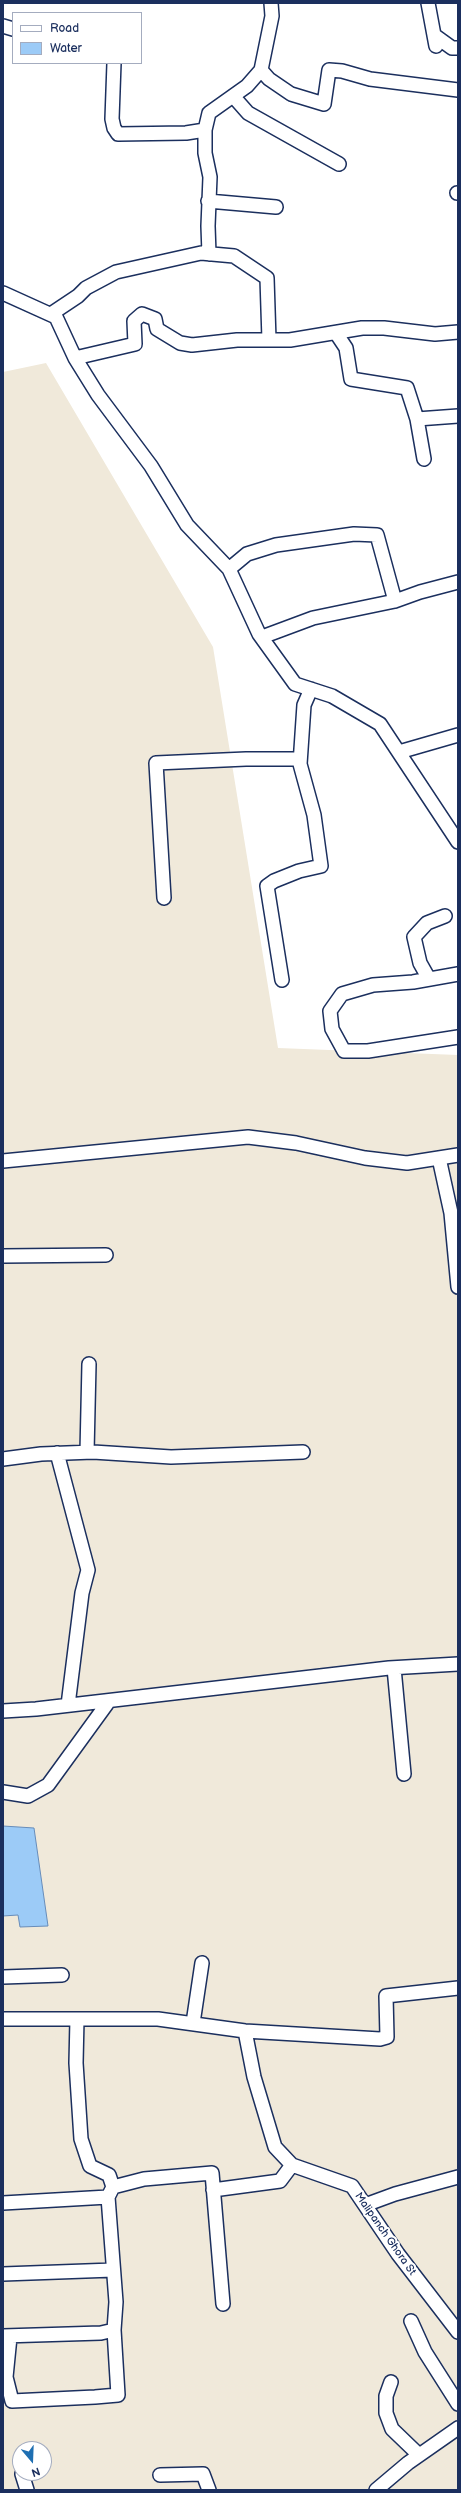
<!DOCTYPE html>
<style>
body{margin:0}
#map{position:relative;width:461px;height:2493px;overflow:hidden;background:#fff;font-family:"Balsamiq Sans",sans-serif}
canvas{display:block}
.frame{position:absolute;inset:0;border:4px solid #1b2f5e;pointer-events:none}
.legend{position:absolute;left:12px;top:12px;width:130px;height:52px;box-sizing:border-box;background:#fff;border:1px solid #a4acbf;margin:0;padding:5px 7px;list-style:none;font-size:12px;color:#1b2f5e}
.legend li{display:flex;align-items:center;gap:8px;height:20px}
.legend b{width:20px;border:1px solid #a4acbf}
.north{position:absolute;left:12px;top:2441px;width:40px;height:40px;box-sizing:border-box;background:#fff;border:1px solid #a4acbf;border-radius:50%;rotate:161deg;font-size:11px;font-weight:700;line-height:16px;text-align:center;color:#1b2f5e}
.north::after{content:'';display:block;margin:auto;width:14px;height:18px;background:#1f6fb2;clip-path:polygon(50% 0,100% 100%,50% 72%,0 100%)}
</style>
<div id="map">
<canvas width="461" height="2493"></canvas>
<div class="frame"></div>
<ul class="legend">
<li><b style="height:5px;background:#fff"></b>Road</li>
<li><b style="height:11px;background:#9ccbf7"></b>Water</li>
</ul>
<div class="north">N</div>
</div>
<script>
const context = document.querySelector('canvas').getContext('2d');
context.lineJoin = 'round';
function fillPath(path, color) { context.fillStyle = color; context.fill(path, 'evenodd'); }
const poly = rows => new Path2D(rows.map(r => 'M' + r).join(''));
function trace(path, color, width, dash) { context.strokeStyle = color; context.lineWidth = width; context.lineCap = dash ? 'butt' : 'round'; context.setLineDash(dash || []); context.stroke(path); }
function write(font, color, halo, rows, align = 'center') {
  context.font = font + ' "Balsamiq Sans",sans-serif'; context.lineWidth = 4; context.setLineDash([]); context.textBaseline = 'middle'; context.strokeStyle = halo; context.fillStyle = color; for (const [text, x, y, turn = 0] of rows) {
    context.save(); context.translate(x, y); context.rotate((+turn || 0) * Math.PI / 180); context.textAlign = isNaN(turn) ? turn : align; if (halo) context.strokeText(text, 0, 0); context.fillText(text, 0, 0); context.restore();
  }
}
const built = poly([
 [46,363,213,647,278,1048,458,1055,458,2490,3,2490,3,372],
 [20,2449,44,2449,44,2473,20,2473]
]);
const water = poly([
 [3,1826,34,1828,48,1926,20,1927,18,1915,3,1916,3,1826]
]);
const minor = poly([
 [428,3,436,46],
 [3,26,13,29],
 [434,35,452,48,458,48],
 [114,63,112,119,114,128,118,134,186,133,205,130,209,113,247,86,261,70,272,16,271,3],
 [261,70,269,79,291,94,324,104,329,70,342,71,370,79,458,90],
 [233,96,248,113,339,164],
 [205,130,205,153,210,177,208,226,209,254],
 [457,193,458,193],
 [208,201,276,207],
 [3,293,56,317,75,358,98,395,151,466,187,525,229,569,259,634,295,684,332,696,380,724,458,842],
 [51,314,78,296,86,288,116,272,201,253,234,256,267,278,269,340,237,340,192,345,180,343,157,329,155,319,142,314,134,321,135,344,75,358],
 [336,333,346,348,351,379,407,388,417,419,458,416],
 [269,340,290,340,362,328,384,328,435,334,458,332],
 [417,419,424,459],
 [229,569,247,554,276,545,354,534,377,535,395,601],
 [262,637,313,618,395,601,420,592,458,582],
 [399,752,458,735],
 [164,898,156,763,246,759,300,759],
 [458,974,413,982,373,985,342,994,330,1011,332,1029,344,1051,368,1051,458,1037],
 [429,979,420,963,414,937,427,923,445,916],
 [282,980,267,886,274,881,299,871,321,866,314,815,300,764,304,705,311,689],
 [439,1158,451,1213,458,1287],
 [3,1161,248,1137,296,1143,365,1158,407,1163,458,1155],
 [3,1256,106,1255],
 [87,1452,89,1364],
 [57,1453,88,1570,82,1593,68,1705],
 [3,1459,41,1454,93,1452,171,1457,303,1452],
 [394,1668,404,1774],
 [3,1711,36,1709,389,1668,458,1664],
 [3,1792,28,1796,48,1785,109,1701],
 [3,1977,62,1975],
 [3,2019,158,2019,245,2031,380,2039,387,2037,386,1996,458,1988],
 [77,2019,76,2063,81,2139,90,2166,109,2175,113,2187],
 [193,2023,202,1963],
 [245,2031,254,2077,275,2147,292,2165,352,2186,398,2254,458,2332],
 [213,2190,280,2181,292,2165],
 [108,2197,113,2187,144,2179,212,2173,223,2304],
 [3,2203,108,2197,116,2302,114,2330,101,2333,3,2336],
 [365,2205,395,2194,458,2177],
 [3,2274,113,2270],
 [411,2321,425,2352,458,2404],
 [10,2337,6,2377,12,2401,95,2397,118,2395,114,2330],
 [391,2382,386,2396,386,2413,392,2429,419,2455],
 [22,2474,27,2490],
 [160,2475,203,2474,209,2490],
 [376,2490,408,2463,458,2428]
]);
const streetNames = [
 ["Malipanch Ghora St",385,2234,55]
];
fillPath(built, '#f0e9da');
fillPath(water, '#9ccbf7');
trace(water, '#688dba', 1);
trace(minor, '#1b2f5e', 16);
trace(minor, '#fff', 13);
write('11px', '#1b2f5e', '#fff', streetNames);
</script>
